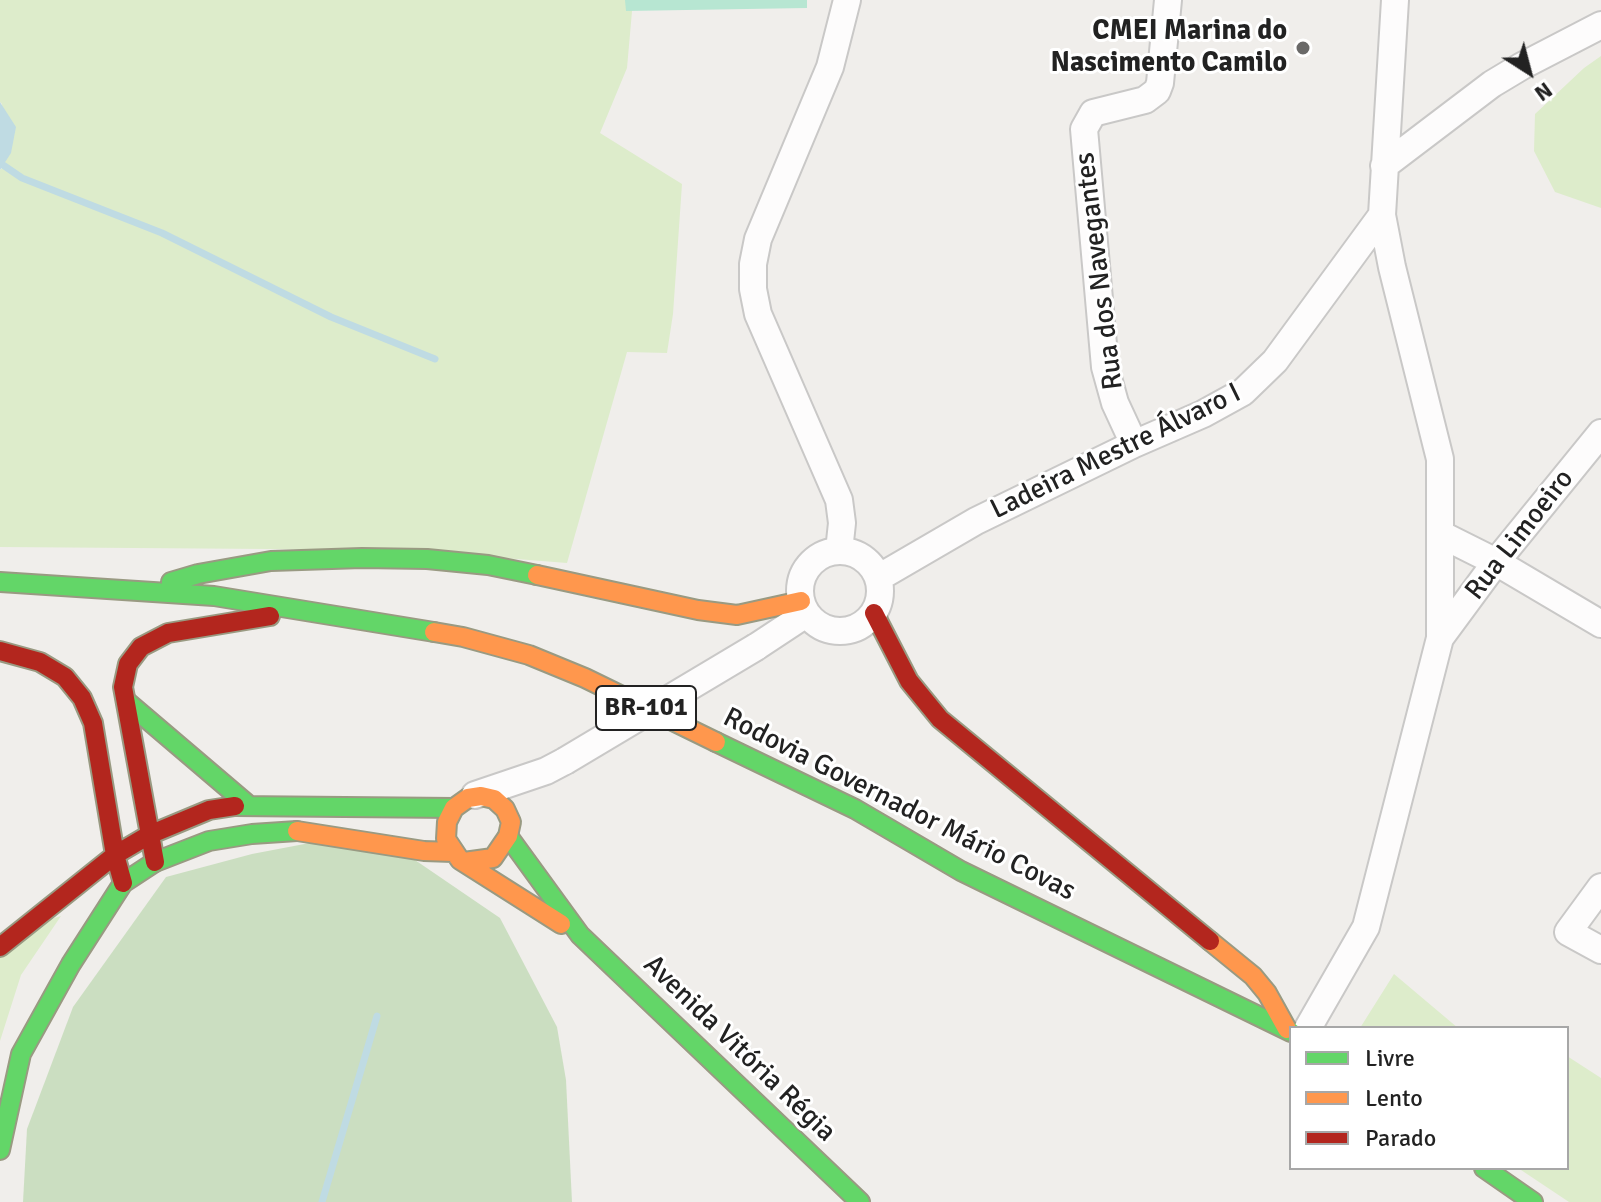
<!DOCTYPE html>
<meta charset="utf-8">
<style>
body{margin:0}
#map{position:relative;width:1601px;height:1202px;overflow:hidden;background:#f0eeeb;font-family:Signika,sans-serif}
canvas{display:block}
.legend{position:absolute;left:1289px;top:1026px;width:280px;height:144px;box-sizing:border-box;background:#fff;border:2px solid #a7a7a7;margin:0;padding:10px 14px;list-style:none;font-size:24px;color:#222}
.legend li{display:flex;align-items:center;gap:16px;height:40px}
.legend b{width:40px;border:2px solid #a7a7a7}
.north{position:absolute;left:1489px;top:32px;width:80px;height:80px;-webkit-text-stroke:6px #fff;paint-order:stroke;rotate:144deg;font-size:22px;font-weight:700;line-height:32px;text-align:center;color:#222}
.north::after{content:'';display:block;margin:auto;width:28px;height:36px;background:#222;clip-path:polygon(50% 0,100% 100%,50% 72%,0 100%)}
</style>
<div id="map">
<canvas width="1601" height="1202"></canvas>
<ul class="legend">
<li><b style="height:10px;background:#63d668"></b>Livre</li>
<li><b style="height:10px;background:#ff974d"></b>Lento</li>
<li><b style="height:10px;background:#b3261e"></b>Parado</li>
</ul>
<div class="north">N</div>
</div>
<script>
const context = document.querySelector('canvas').getContext('2d');
context.lineJoin = 'round';
function fillPath(path, color) { context.fillStyle = color; context.fill(path, 'evenodd'); }
const poly = rows => new Path2D(rows.map(r => 'M' + r).join(''));
function trace(path, color, width, dash) { context.strokeStyle = color; context.lineWidth = width; context.lineCap = dash ? 'butt' : 'round'; context.setLineDash(dash || []); context.stroke(path); }
function write(font, color, halo, rows, align = 'center') {
  context.font = font + ' Signika,sans-serif'; context.lineWidth = 6; context.setLineDash([]); context.textBaseline = 'middle'; context.strokeStyle = halo; context.fillStyle = color; for (const [text, x, y, turn = 0] of rows) {
    context.save(); context.translate(x, y); context.rotate((+turn || 0) * Math.PI / 180); context.textAlign = isNaN(turn) ? turn : align; if (halo) context.strokeText(text, 0, 0); context.fillText(text, 0, 0); context.restore();
  }
}
const grass = poly([
 [0,0,633,0,627,68,600,133,682,184,673,314,667,353,627,352,567,563,403,550,0,547,0,170,5,165,2,104,0,102],
 [1601,56,1601,208,1555,192,1534,151,1535,114,1584,68],
 [61,916,21,975,0,1041,0,935],
 [1394,974,1458,1028,1360,1028],
 [1567,1056,1601,1078,1601,1202,1569,1202,1518,1168,1567,1168]
]);
const forest = poly([
 [315,842,415,860,500,918,557,1027,566,1080,572,1202,23,1202,27,1129,73,1007,166,877,252,854]
]);
const pitch = poly([
 [625,0,807,0,807,8,626,11]
]);
const water = poly([
 [0,102,16,127,11,153,0,170]
]);
const stream = poly([
 [0,163,22,178,162,233,331,317,435,359],
 [322,1202,377,1016]
]);
const street = poly([
 [1384,166,1492,84,1522,66,1601,25],
 [1134,444,1115,403,1105,367,1084,129,1093,113,1145,100,1157,91,1160,83,1168,0],
 [1442,535,1496,562,1601,624],
 [839,551,842,523,839,500,758,314,753,289,753,264,758,239,830,67,847,0],
 '800 591a40 40 0 1 1 80 0a40 40 0 1 1-80 0Z',
 [878,578,976,521,1134,444,1203,414,1243,392,1275,361,1382,215],
 [1440,638,1496,562,1601,433],
 [756,647,806,614],
 [475,795,546,771,565,761],
 [1601,887,1568,932,1601,950],
 [1308,1028,1366,927,1440,638,1440,459,1392,267,1382,215,1395,0]
]);
const fast = poly([
 [0,582,214,596,434,632],
 [171,582,198,574,271,561,362,558,427,559,488,565,537,575],
 [126,701,247,804],
 [716,742,855,809,961,871,1291,1032],
 [235,806,454,808],
 [508,836,580,935,860,1202],
 [0,1150,21,1054,71,964,123,883,155,862,209,841,252,834,297,831],
 [1484,1168,1533,1202]
]);
const slow = poly([
 [537,575,698,610,737,615,801,601],
 [434,632,463,637,529,655,585,678,716,742],
 [297,831,424,851,453,852],
 [464,862,493,858,508,836,511,822,505,809,494,799,481,796,468,798,454,808,447,822,446,839,460,860,561,924],
 [1210,941,1253,976,1267,993,1287,1029]
]);
const jam = poly([
 [874,613,909,681,940,719,1210,941],
 [0,651,40,662,65,677,82,698,93,723,115,855,123,883],
 [155,862,123,687,128,664,141,647,168,633,270,616],
 [0,947,115,855,149,835,209,810,235,806]
]);
const streetBridge = poly([
 [565,761,756,647]
]);
const markers = [
 [1303,48,8,"#6a6968"]
];
const shields = [
 [646,708,100]
];
const shieldNames = [
 ["BR-101",646,708]
];
const poiNames = [
 ["CMEI Marina do",1287,32],
 ["Nascimento Camilo",1287,64]
];
const streetNames = [
 ["Rua dos Navegantes",1100,271,-97],
 ["Ladeira Mestre Álvaro I",1116,452,-26],
 ["Rua Limoeiro",1520,535,-52],
 ["Rodovia Governador Mário Covas",899,805,27],
 ["Avenida Vitória Régia",739,1049,44]
];
fillPath(grass, '#ddeccb');
fillPath(forest, '#cbdec1');
fillPath(pitch, '#b7e6d2');
fillPath(water, '#bfdbe3');
trace(stream, '#bfdbe3', 7);
trace(street, '#c9c8c7', 30);
trace(fast, '#999a82', 22);
trace(slow, '#999a82', 22);
trace(jam, '#999a82', 22);
trace(street, '#fdfcfc', 26);
trace(fast, '#63d668', 18);
trace(slow, '#ff974d', 18);
trace(jam, '#b3261e', 18);
trace(streetBridge, '#c9c8c7', 30, []);
trace(streetBridge, '#fdfcfc', 26);
for (const [x, y, r, color] of markers) { const dot = new Path2D(); dot.arc(x, y, r, 0, 2 * Math.PI); context.fillStyle = color; context.fill(dot); trace(dot, '#fff', 3); }
for (const [x, y, w] of shields) { const box = new Path2D(); box.roundRect(x - w / 2, y - 22, w, 44, 6); context.fillStyle = '#fff'; context.fill(box); trace(box, '#222', 2); }
write('bold 26px', '#222', null, shieldNames);
write('bold 28px', '#222', '#fff', poiNames, 'right');
write('28px', '#222', '#fff', streetNames);
</script>
